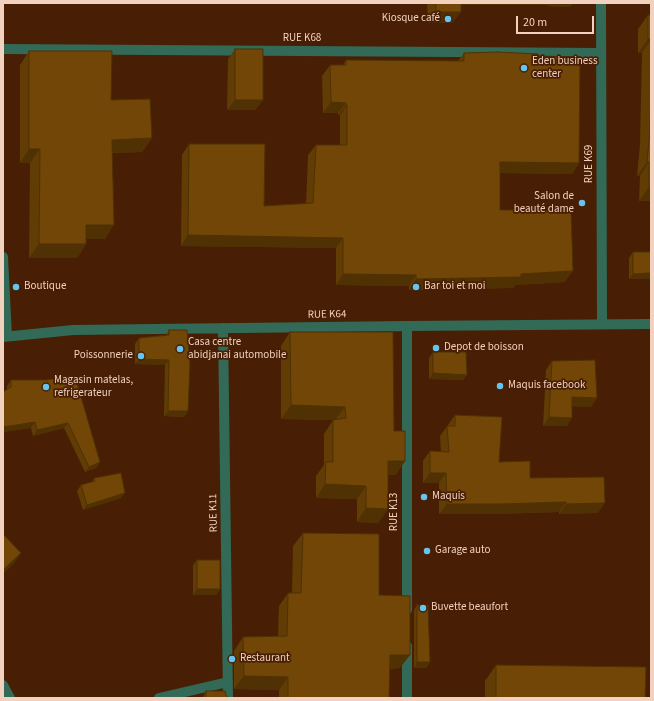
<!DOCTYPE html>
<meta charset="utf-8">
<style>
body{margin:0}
#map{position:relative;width:654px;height:701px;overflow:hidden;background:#481f04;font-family:"Source Sans 3",sans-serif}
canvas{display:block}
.frame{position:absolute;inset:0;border:4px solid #f3d1bf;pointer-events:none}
.scale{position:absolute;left:516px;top:16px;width:78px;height:18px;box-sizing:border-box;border:2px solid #f3d1bf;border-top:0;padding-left:5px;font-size:12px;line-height:14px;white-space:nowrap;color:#f3d1bf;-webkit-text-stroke:3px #481f04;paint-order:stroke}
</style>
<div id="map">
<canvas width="654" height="701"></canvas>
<div class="frame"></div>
<div class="scale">20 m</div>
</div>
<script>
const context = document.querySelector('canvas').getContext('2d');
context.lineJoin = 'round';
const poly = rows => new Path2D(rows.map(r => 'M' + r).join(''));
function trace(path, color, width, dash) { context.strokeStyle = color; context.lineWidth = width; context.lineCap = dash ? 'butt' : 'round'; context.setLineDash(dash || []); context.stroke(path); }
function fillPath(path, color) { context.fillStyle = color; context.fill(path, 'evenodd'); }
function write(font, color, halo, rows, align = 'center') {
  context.font = font + ' "Source Sans 3",sans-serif'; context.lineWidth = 3.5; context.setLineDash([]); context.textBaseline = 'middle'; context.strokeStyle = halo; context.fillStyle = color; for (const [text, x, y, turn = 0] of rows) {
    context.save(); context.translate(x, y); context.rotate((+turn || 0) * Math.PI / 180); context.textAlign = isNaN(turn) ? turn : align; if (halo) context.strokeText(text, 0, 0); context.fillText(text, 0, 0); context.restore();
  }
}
const minor = poly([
 [601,3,602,324],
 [3,49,601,53],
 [3,257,7,336],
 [407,326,407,610],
 [223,328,228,698],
 [3,337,73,330,407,326,651,324],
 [407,646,407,698],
 [3,685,10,698],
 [159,698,228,682]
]);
const wall = poly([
 [393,3,573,3,570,7,548,6,548,5,461,5,461,12,452,23,428,23,427,3],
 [648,15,651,15,651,201,639,201,640,176,637,176,640,144,642,53,638,53,638,29],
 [235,49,263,100,255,110,227,110,228,59],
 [29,51,111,100,152,138,142,152,112,153,105,239,86,239,86,244,77,258,29,258,30,163,20,163,20,65],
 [464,53,538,56,579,163,572,174,500,173,500,210,565,282,515,285,513,288,409,290,409,286,336,285,336,248,181,246,182,155,189,144,264,206,306,204,308,155,316,145,340,145,340,115,338,115,338,113,323,113,322,76,330,65,343,65,346,60,458,61],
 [633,252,651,252,651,279,629,279,629,258],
 [169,330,188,411,184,417,164,416,165,365,135,364,135,344,139,338,165,336],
 [290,332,394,431,396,475,388,475,388,509,378,523,357,522,357,499,316,498,316,476,324,465,324,434,333,420,335,420,281,419,281,346],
 [433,352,463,380,429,379,429,358],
 [552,361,591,407,572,406,567,426,543,426,546,370],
 [11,380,46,380,100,462,96,468,85,472,64,428,33,436,31,428,3,432,3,392,7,389,7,386],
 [455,415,499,462,598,513,559,514,559,512,494,514,439,514,439,483,423,483,423,461,430,451,441,452,440,436],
 [94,478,121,498,83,510,77,491,81,485,92,482],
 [303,533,379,595,400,668,390,669,389,698,279,698,279,690,234,689,234,651,243,637,278,636,279,606,288,593,292,593,293,546],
 [197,560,220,589,216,595,193,595,193,565],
 [417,605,430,662,426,668,414,668,414,610],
 [496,665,645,698,485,698,485,681],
 [206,691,226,695,229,698,203,698,203,697]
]);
const shadedWall = poly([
 [453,3,549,3,548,5,452,5],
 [550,3,573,3,570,7,548,6],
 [436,12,461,12,452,23,428,23],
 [648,39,651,39,651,40,642,53,638,53],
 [235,100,263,100,255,110,227,110],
 [331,102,346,103,338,113,323,113],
 [346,105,347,105,340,115,338,115],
 [152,138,142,152,102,153,112,140],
 [29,149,40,149,30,163,20,163],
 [500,162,579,163,572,174,493,173],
 [647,162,649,162,640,176,637,176],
 [649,187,651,187,651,201,639,201],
 [86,225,114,225,105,239,77,239],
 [188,235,343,238,336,248,181,246],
 [39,244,86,244,77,258,29,258],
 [573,271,565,282,515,285,513,288,409,290,416,279],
 [651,273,651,279,629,279,633,274],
 [343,274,416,275,409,286,336,285],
 [139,359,169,360,165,365,135,364],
 [433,373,467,375,463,380,429,379],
 [572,397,597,398,591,407,567,406],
 [291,405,345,407,335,420,281,419],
 [168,411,188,411,184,417,164,416],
 [549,417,572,418,567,426,543,426],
 [35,422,31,428,3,432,3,429,4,427],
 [68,423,64,428,33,436,37,430],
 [388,461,405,461,396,475,379,475],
 [100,462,96,468,85,472,89,467],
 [430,473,446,473,439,483,423,483],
 [325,484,366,486,357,499,316,498],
 [125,493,121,498,83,510,87,505],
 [566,502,559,512,494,514,439,514,447,504],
 [605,503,598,513,559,514,566,504],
 [366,508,388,509,378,523,357,522],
 [21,553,14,563,3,574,3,570],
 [197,589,220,589,216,595,193,595],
 [390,655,410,655,400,668,380,669],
 [417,662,430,662,426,668,414,668],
 [244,676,288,677,279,690,234,689]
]);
const building = poly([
 [436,3,461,3,461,12,436,12,436,3],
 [648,15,651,15,651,39,648,39,648,15],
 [235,49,263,49,263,100,235,100,235,49],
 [29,51,112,51,111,100,150,99,152,138,112,140,114,225,86,225,86,244,39,244,40,149,29,149,29,51],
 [497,52,538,54,538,56,580,57,579,163,500,162,500,210,571,210,573,271,521,274,521,277,416,279,416,275,343,274,343,238,188,235,189,144,265,144,264,206,313,203,316,145,347,145,347,105,346,105,346,103,331,102,330,65,346,65,346,60,464,61,464,53,497,52],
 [651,68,651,187,649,187,649,162,647,162,650,130,651,68],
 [633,252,651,252,651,273,633,274,633,252],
 [169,330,187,330,190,364,188,411,168,411,169,360,139,359,139,338,169,335,169,330],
 [290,332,393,332,394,431,405,431,405,461,388,461,388,509,366,508,366,486,325,484,326,462,333,462,333,420,346,418,345,407,291,405,290,332],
 [433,352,466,352,467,375,433,373,433,352],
 [595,360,597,398,572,397,572,418,549,417,552,361,595,360],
 [75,376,100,462,89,467,68,423,37,430,35,422,4,427,3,419,3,392,11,387,11,380,46,380,75,376],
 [455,415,502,417,499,462,530,461,530,478,604,477,605,503,566,504,566,502,501,504,447,504,446,473,430,473,430,451,449,452,447,426,455,426,455,415],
 [121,473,125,493,87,505,81,485,95,481,94,478,121,473],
 [303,533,379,534,379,595,410,596,410,655,390,655,389,698,288,698,288,677,244,676,243,637,287,636,288,593,301,593,303,533],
 [3,534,21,553,3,570,3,534],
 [197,560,220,560,220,589,197,589,197,560],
 [417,605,428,605,430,662,417,662,417,605],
 [496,665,646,667,645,698,496,698,496,665],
 [206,691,225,691,226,695,229,698,206,698,206,691]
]);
const markers = [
 [448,19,4,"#65c5ef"],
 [524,68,4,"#65c5ef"],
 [582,203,4,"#65c5ef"],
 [16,287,4,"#65c5ef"],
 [416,287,4,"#65c5ef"],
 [436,348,4,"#65c5ef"],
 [180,349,4,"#65c5ef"],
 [141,356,4,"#65c5ef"],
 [500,386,4,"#65c5ef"],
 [46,387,4,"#65c5ef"],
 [424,497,4,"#65c5ef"],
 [427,551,4,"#65c5ef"],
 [423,608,4,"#65c5ef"],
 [232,659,4,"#65c5ef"]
];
const poiNames = [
 ["Kiosque café",440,19,"right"],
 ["Eden business",532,62],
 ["center",532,75],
 ["Salon de",574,197,"right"],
 ["beauté dame",574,210,"right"],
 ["Boutique",24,287],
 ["Bar toi et moi",424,287],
 ["Casa centre",188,343],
 ["abidjanai automobile",188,356],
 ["Depot de boisson",444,348],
 ["Poissonnerie",133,356,"right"],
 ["Magasin matelas,",54,381],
 ["refrigerateur",54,394],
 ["Maquis facebook",508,386],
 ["Maquis",432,497],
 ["Garage auto",435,551],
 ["Buvette beaufort",431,608],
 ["Restaurant",240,659]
];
const streetNames = [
 ["RUE K68",302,39],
 ["RUE K69",590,164,-90],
 ["RUE K64",327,315,-1],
 ["RUE K13",395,512,-90],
 ["RUE K11",214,513,-91]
];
trace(minor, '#336a57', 10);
fillPath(wall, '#613c05');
fillPath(shadedWall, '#4f3104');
fillPath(building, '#714606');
trace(building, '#4f3104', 1);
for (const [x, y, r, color] of markers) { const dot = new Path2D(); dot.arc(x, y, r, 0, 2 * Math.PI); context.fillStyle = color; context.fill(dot); trace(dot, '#481f04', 1.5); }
write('11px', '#f3d1bf', '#481f04', poiNames, 'left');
write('11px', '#f3d1bf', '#481f04', streetNames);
</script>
